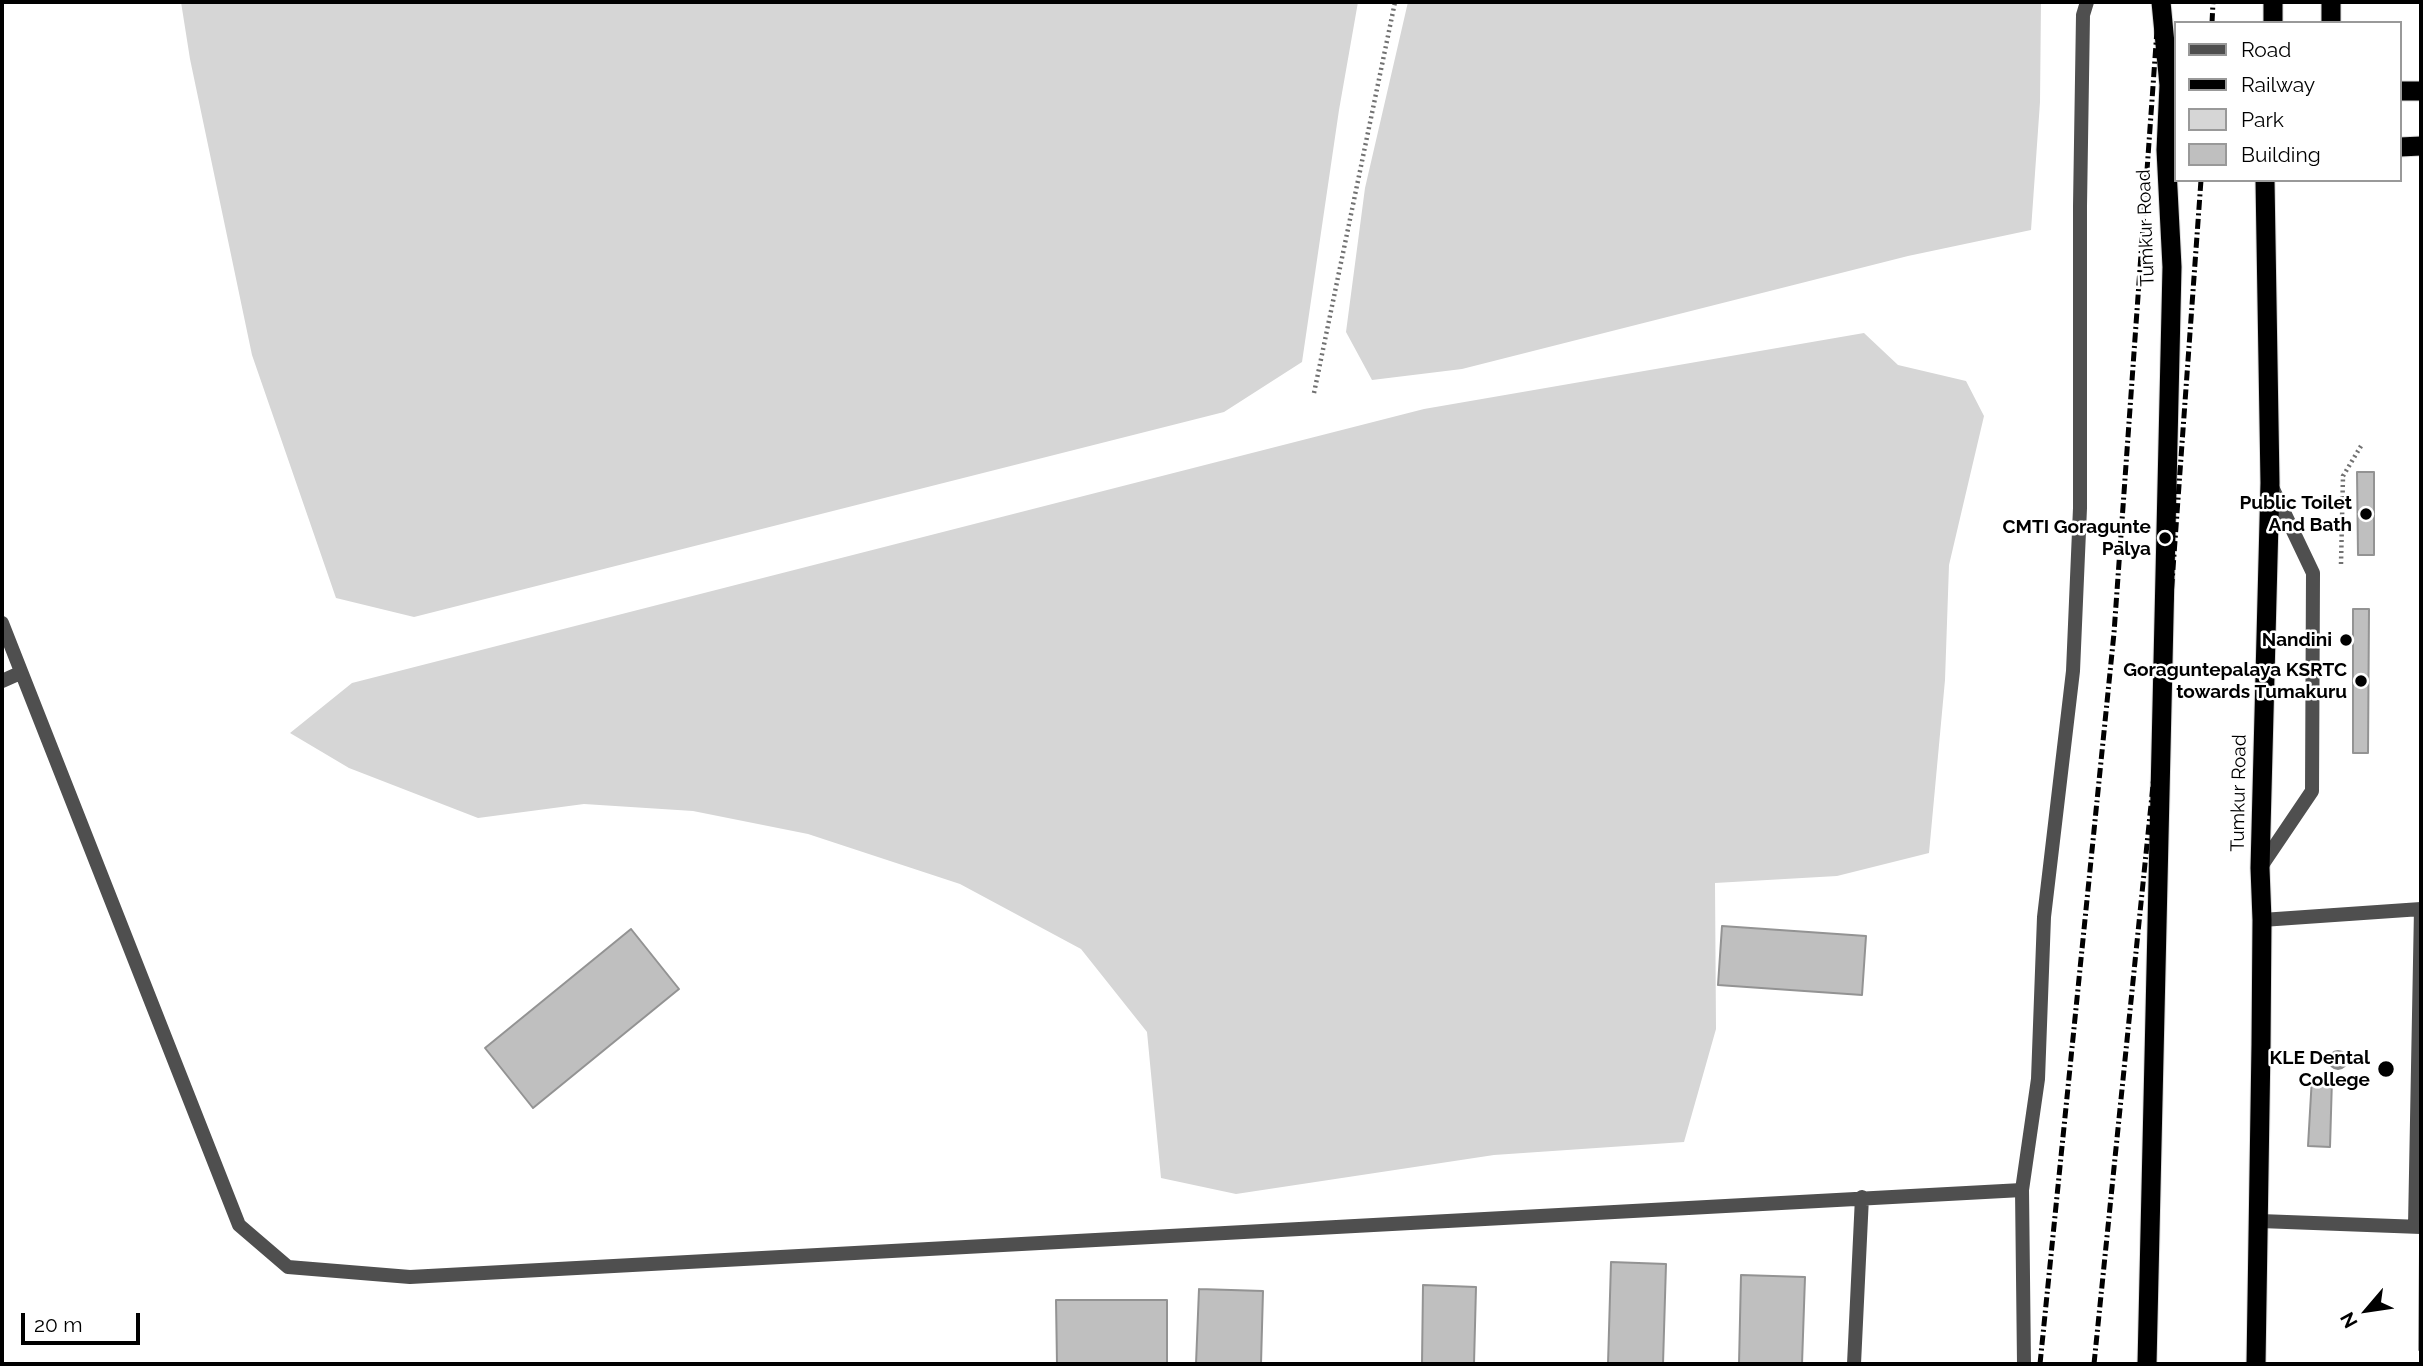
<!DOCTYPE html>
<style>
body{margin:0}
#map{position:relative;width:2423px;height:1366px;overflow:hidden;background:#fff;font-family:Raleway,sans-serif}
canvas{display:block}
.frame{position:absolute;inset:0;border:4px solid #000;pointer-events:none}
.legend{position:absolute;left:2174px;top:21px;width:228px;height:161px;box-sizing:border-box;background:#fff;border:2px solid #999;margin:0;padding:9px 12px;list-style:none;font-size:21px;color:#000}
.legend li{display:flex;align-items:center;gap:14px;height:35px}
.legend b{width:35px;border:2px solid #999}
.north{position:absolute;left:2332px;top:1275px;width:70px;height:70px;-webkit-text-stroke:5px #fff;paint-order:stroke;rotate:241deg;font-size:19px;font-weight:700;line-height:28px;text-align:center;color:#000}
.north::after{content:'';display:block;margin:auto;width:24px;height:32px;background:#000;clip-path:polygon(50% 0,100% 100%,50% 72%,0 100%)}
.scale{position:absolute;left:21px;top:1313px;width:119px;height:32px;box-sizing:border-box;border:4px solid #000;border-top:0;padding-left:9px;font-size:21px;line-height:24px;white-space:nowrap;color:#000;-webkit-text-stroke:5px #fff;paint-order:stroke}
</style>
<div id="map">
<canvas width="2423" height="1366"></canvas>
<div class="frame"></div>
<ul class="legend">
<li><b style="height:9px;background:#4f4f4f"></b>Road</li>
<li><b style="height:9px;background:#000"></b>Railway</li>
<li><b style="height:19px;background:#d6d6d6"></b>Park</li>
<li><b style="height:19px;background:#bfbfbf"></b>Building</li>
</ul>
<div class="north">N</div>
<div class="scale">20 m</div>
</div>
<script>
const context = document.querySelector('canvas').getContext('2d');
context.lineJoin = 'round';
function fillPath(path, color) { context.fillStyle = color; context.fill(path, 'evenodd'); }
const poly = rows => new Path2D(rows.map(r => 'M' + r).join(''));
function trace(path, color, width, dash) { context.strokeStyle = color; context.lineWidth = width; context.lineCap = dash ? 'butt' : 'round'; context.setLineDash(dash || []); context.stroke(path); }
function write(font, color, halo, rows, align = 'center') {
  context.font = font + ' Raleway,sans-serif'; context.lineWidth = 5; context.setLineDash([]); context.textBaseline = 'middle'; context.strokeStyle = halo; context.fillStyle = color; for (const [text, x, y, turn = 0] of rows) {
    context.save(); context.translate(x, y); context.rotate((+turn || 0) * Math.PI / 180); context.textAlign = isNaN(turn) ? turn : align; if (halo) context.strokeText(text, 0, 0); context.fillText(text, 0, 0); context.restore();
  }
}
const green = poly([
 [181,2,1358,2,1339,110,1302,362,1224,412,414,617,336,598,252,355,190,59],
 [1408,2,2041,2,2040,102,2031,230,1908,256,1462,369,1372,380,1346,332,1365,188],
 [1864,333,1898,365,1966,381,1984,416,1949,565,1945,680,1929,853,1837,876,1715,883,1716,1029,1684,1142,1494,1155,1236,1194,1161,1178,1147,1032,1081,949,960,884,808,834,693,811,584,804,478,818,349,768,290,733,352,683,1424,409]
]);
const building = poly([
 [2357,472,2374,472,2374,555,2358,555,2357,472],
 [2353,609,2369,609,2368,753,2353,753,2353,609],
 [1722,926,1866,936,1862,995,1718,985,1722,926],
 [631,929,679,989,533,1108,485,1048,631,929],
 [2312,1077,2332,1079,2330,1147,2308,1146,2312,1077],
 [2420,1249,2421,1249,2421,1350,2419,1350,2420,1249],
 [1611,1262,1666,1264,1663,1364,1608,1364,1611,1262],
 [1741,1275,1805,1277,1802,1364,1739,1364,1741,1275],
 [1423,1285,1476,1287,1474,1364,1422,1364,1423,1285],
 [1199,1289,1263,1291,1261,1364,1196,1364,1199,1289],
 [1056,1300,1167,1300,1167,1364,1057,1364,1056,1300]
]);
const path = poly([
 [1314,393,1395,2],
 [2341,564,2343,476,2361,446]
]);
const service = poly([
 [2,623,239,1225,288,1267,410,1277,2022,1190],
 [2,681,20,673],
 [2260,868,2312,791,2313,573,2272,487],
 [2262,920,2421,909],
 [2260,1221,2421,1227],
 [2415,1226,2421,909],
 [1854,1364,1862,1197]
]);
const tertiary = poly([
 [2024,1364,2022,1190,2038,1079,2044,917,2073,671,2080,508,2080,206,2083,15,2087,2]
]);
const trunk = poly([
 [2273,23,2273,2],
 [2331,23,2331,2],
 [2400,91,2421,91],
 [2400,147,2421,146],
 [2147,1364,2172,267,2166,150,2169,85,2161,2],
 [2256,1364,2261,1045,2262,920,2260,868,2270,483,2265,180]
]);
const rail = poly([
 [2212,23,2213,2],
 [2040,1364,2114,633,2159,2],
 [2094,1364,2168,638,2201,180]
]);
const trees = [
 [2338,1060]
];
const markers = [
 [2366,514,7,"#000"],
 [2165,538,7,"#000"],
 [2346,640,7,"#000"],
 [2361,681,7,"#000"],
 [2386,1069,9,"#000"]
];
const streetNames = [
 ["Tumkur Road",2146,228,-92],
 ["Tumkur Road",2239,793,-89]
];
const poiNames = [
 ["Public Toilet",2352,503],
 ["And Bath",2352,525],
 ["CMTI Goragunte",2151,527],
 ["Palya",2151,549],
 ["Nandini",2332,640],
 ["Goraguntepalaya KSRTC",2347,670],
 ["towards Tumakuru",2347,692],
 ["KLE Dental",2370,1058],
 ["College",2370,1080]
];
fillPath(green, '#d6d6d6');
fillPath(building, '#bfbfbf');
trace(building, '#939393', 2);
trace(trunk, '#dbdbdb', 21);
trace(path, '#717171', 4.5, [2, 3.5]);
trace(service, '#4f4f4f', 14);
trace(tertiary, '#4f4f4f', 14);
trace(trunk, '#000', 19);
trace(rail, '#000', 5, [10, 3.5, 2, 3.5]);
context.fillStyle = '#8c8c8c';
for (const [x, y] of trees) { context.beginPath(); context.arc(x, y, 10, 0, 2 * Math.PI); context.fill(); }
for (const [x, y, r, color] of markers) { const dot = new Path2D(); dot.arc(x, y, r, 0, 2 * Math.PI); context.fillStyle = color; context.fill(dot); trace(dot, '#fff', 2.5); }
write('19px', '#000', '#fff', streetNames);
write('bold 19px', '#000', '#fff', poiNames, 'right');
</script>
